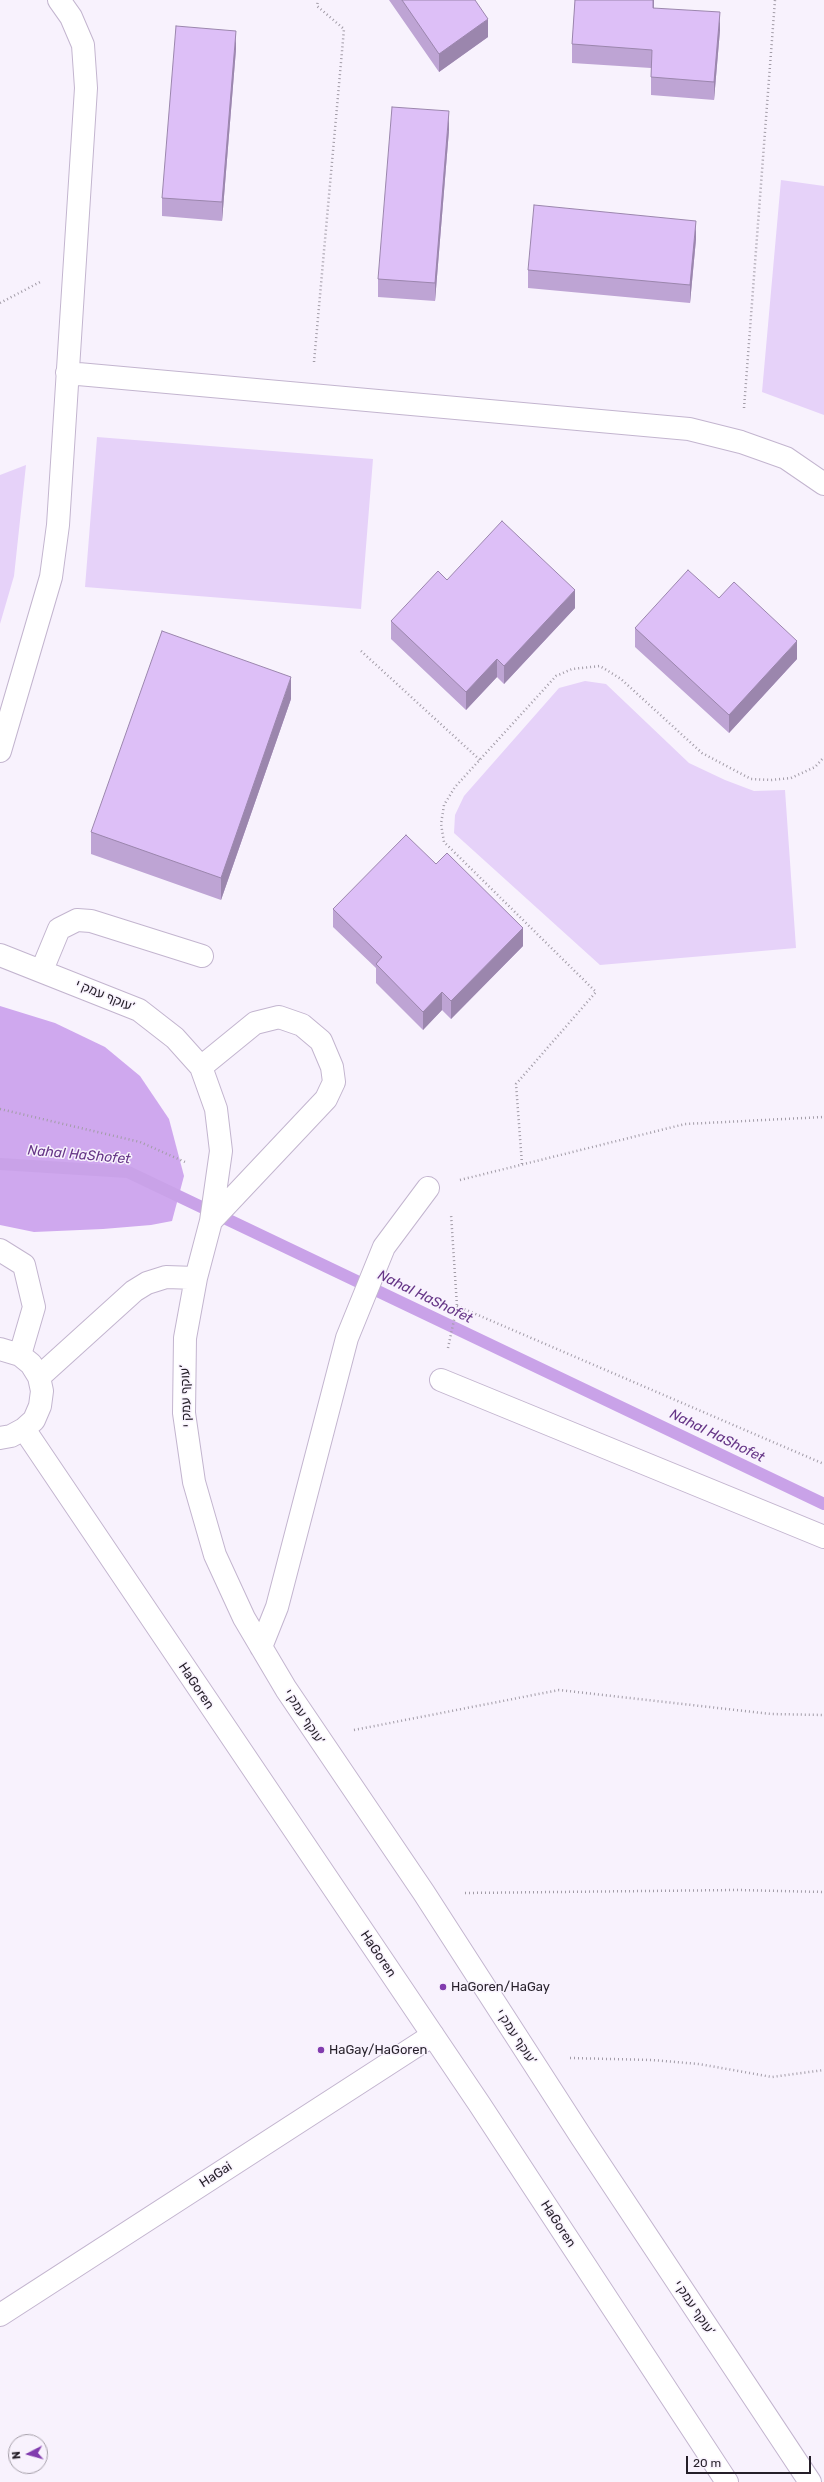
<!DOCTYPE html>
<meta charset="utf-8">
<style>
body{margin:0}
#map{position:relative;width:824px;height:2482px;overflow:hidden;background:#f8f2fd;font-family:Rubik,sans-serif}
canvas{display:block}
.north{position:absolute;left:8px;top:2434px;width:40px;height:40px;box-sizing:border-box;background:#f8f2fd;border:1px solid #a49ea8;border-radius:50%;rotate:264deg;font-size:11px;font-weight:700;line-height:16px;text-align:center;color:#251f29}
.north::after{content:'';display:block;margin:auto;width:14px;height:18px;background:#813bae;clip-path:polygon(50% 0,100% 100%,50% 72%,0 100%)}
.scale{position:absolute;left:686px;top:2456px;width:125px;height:18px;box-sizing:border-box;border:2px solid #251f29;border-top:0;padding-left:5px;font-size:12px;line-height:14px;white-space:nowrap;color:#251f29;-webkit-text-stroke:3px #f8f2fd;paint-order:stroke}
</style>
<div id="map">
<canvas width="824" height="2482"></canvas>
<div class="north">N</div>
<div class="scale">20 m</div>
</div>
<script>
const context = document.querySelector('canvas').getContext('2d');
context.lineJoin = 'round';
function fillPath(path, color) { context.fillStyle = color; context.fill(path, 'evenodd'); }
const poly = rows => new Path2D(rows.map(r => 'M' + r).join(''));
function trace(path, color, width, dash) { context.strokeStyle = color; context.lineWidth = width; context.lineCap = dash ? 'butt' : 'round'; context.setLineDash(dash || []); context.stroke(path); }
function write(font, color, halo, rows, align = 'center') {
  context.font = font + ' Rubik,"Noto Sans Hebrew",sans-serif'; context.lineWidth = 3; context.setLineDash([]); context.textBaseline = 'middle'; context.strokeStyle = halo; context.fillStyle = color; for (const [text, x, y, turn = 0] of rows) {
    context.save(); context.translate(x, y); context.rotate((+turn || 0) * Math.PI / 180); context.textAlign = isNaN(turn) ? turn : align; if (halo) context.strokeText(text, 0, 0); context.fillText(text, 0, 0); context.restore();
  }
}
const green = poly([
 [781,180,824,186,824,415,762,392],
 [97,437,373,459,361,609,85,587],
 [26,465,14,576,0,624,0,475],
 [585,681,606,684,689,763,725,780,754,791,785,790,796,948,600,965,454,833,455,815,464,796,559,688]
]);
const forest = poly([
 [0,1006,55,1023,105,1047,140,1076,169,1119,184,1176,172,1221,151,1225,103,1229,34,1232,0,1225]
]);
const stream = poly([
 [0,1164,128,1172,824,1504]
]);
const path = poly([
 [0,303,40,282],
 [314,362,344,29,317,6,318,0],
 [744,408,775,0],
 [361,651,480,760],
 [0,1109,140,1142,185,1162],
 [522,1164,516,1084,596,992,444,842,441,824,444,805,455,787,556,676,572,669,600,666,621,679,702,753,751,779,771,780,791,778,815,767,824,757],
 [460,1180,685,1124,824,1117],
 [457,1306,824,1464],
 [448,1348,457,1306,451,1214],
 [354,1730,559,1690,771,1714,824,1715],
 [465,1893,737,1890,824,1892],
 [570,2058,652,2060,699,2064,772,2077,824,2070]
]);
const minor = poly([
 [67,373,689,429,741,442,786,458,824,484],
 [0,751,51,577,58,525,86,88,83,45,71,17,59,0],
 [0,955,139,1010,175,1038,201,1067,216,1109,221,1151,211,1221,196,1278,185,1338,184,1413,194,1482,215,1555,244,1618,286,1689,424,1893,582,2138,810,2482],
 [42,970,59,929,77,920,91,921,202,956],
 [201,1067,255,1023,279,1017,302,1025,321,1041,332,1067,334,1082,326,1099,211,1221],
 [0,1250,24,1265,34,1307,20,1355],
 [0,1349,20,1355,31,1364,39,1377,42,1391,40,1406,34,1420,24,1429,11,1436,0,1438],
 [39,1377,134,1291,147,1283,166,1277,196,1278],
 [441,1380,824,1537],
 [24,1429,480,2105,727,2482],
 [261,1647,277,1607,347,1338,384,1247,428,1188],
 [0,2315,433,2035]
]);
const wall = poly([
 [389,0,475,0,488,37,439,72],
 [575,0,654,0,654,8,720,30,714,100,651,95,651,68,572,63,572,44],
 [236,49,222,221,162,216,162,198],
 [449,130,435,301,378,297,378,279],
 [696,239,690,303,528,288,528,270],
 [447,580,575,608,504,684,497,677,466,710,391,639,391,621],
 [719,598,797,659,729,733,635,647,635,628],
 [291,699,221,900,91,854,91,832],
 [436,864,523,946,451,1019,442,1010,423,1030,376,983,376,968,333,927,333,909]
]);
const shadedWall = poly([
 [653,0,654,0,653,26],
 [720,12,720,30,714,100,714,82],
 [488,19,488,37,439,72,439,54],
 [236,31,236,49,222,221,222,202],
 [449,111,449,130,435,301,435,283],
 [696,221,696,239,690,303,690,285],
 [575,590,575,608,504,684,504,666],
 [797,641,797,659,729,733,729,715],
 [497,659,497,677,466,710,466,692],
 [291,677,291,699,221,900,221,878],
 [523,928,523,946,451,1019,451,1001],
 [442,992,442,1010,423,1030,423,1012]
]);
const building = poly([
 [402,0,475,0,488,19,439,54,402,0],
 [575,0,653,0,653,8,720,12,714,82,651,77,652,50,572,44,575,0],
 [176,26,236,31,222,202,162,198,176,26],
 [392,107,449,111,435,283,378,279,392,107],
 [534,205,696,221,690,285,528,270,534,205],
 [502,521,575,590,504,666,497,659,466,692,391,621,438,571,447,580,502,521],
 [688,570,719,598,734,582,797,641,729,715,635,628,688,570],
 [162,631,291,677,221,878,91,832,162,631],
 [406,835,436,864,447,853,523,928,451,1001,442,992,423,1012,376,964,382,957,333,909,406,835]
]);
const markers = [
 [443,1987,4,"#813bae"],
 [321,2050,4,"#813bae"]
];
const streetNames = [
 ["עוקף עמק י’",105,996,23],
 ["עוקף עמק י’",186,1396,-92],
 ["HaGoren",196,1686,56],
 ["עוקף עמק י’",304,1717,57],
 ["HaGoren",378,1954,56],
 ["עוקף עמק י’",516,2037,57],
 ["HaGai",216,2175,-33],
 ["HaGoren",558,2224,57],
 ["עוקף עמק י’",694,2308,56]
];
const poiNames = [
 ["HaGoren/HaGay",451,1987],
 ["HaGay/HaGoren",329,2050]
];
const waterNames = [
 ["Nahal HaShofet",79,1155,5],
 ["Nahal HaShofet",425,1297,26],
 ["Nahal HaShofet",717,1436,26]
];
fillPath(green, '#e6d2f9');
fillPath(forest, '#cfa8ee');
trace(stream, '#c9a2e8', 12);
trace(minor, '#c3b5cf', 24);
trace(path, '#a29ca7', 2.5, [1, 3]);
trace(minor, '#fff', 22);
fillPath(wall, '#bea4d4');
fillPath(shadedWall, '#9b86ad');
fillPath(building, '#ddbff7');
trace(building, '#9b86ad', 1);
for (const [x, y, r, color] of markers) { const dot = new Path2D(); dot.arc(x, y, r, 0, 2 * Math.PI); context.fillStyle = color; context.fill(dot); trace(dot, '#f8f2fd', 1.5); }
write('13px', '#251f29', '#f8f2fd', streetNames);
write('13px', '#251f29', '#f8f2fd', poiNames, 'left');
write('italic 14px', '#663687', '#f8f2fd', waterNames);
</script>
